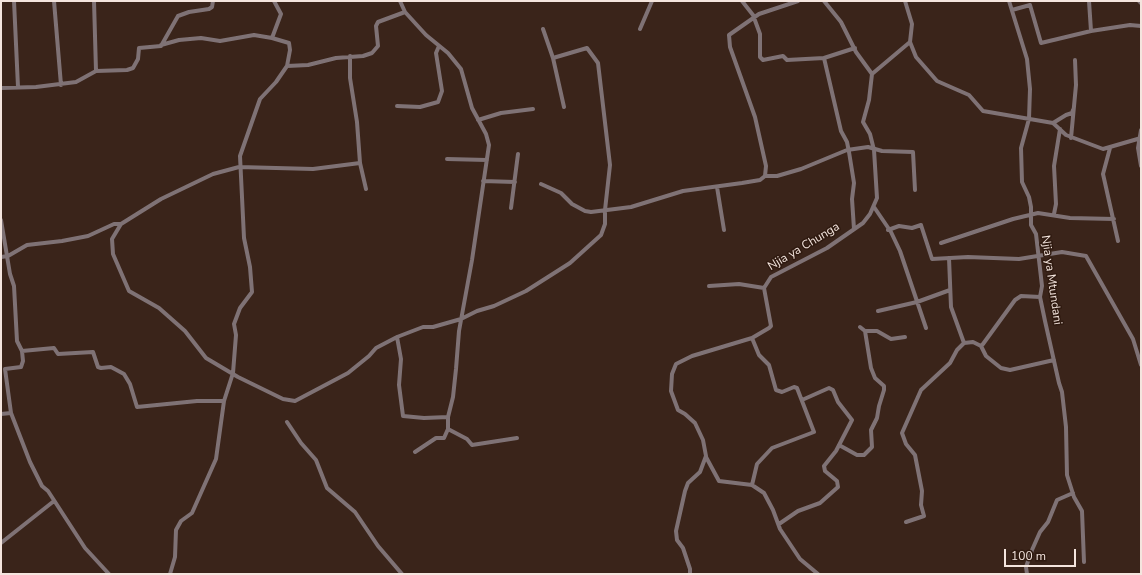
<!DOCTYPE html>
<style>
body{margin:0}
#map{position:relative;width:1142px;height:575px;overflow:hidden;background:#3a241a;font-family:"Nunito Sans",sans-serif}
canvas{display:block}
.frame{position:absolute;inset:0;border:2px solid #f4e5de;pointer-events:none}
.scale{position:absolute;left:1004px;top:549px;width:72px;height:18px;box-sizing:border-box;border:2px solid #f4e5de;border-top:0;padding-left:5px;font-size:12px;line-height:14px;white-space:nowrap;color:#f4e5de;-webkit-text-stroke:3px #2f1a10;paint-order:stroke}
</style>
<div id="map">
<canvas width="1142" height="575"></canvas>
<div class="frame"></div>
<div class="scale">100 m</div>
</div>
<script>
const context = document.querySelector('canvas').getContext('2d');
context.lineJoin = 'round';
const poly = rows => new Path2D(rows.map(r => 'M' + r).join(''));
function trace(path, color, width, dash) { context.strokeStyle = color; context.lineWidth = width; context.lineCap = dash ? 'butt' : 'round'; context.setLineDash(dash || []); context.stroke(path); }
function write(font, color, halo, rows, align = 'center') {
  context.font = font + ' "Nunito Sans",sans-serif'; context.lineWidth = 3; context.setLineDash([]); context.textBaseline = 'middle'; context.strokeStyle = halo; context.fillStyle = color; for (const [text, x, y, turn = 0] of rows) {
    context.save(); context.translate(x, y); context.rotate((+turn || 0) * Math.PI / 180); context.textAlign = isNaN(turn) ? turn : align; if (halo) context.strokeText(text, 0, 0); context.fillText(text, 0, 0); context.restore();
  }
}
const minor = poly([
 [14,1,18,87],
 [54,1,61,85],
 [400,1,405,12,426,35,448,53,461,69,472,108,486,134,489,145,472,260,459,331,456,369,453,397,448,417,448,429,444,438,436,438,415,452],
 [742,1,753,15,760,34,760,57,763,60,783,56,787,60,824,58],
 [824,1,841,22,856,52,872,74],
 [1009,1,1027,59,1030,89,1029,119,1021,148,1022,182,1029,197,1031,207,1031,225,1036,234,1042,286,1040,297,1045,321,1059,383,1062,392,1066,427,1067,475,1074,497,1082,511,1084,562],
 [1089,1,1091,31],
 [1139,1,1141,3],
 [1012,10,1030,5,1041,43,1091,31,1130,25,1141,26],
 [543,29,553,58,564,107],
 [640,29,652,1],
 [910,42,916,57,937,81,969,95,983,111,1053,123,1066,135,1103,149,1141,138],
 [161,45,179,40,201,38,220,41,254,35,272,38],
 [287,66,308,65,336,58,363,56,372,53,378,46,376,26,378,22,405,12],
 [96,71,127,70,133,68,138,59,139,48,161,46,178,16,189,12,209,9,212,7,213,1],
 [1,88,36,87,76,82,96,71,94,1],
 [397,106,420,107,438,102,442,91,436,53,439,46],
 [478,120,501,113,533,109],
 [1053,123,1066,115,1072,113,1073,110],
 [1141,130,1138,148,1141,166],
 [1071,138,1076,85,1075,60],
 [1110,148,1103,174,1118,241],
 [447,159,487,160],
 [360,163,366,189],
 [765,176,766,166,755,117,730,47,729,35,759,14,798,1],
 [483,181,515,182],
 [541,184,561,193,572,204,585,211,591,212,631,207,683,191,742,183,760,180,765,176,777,176,801,169,847,150,868,147,882,151,913,152,915,190],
 [717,187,724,230],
 [874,207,891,232,900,251,926,328],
 [511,208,518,154],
 [1054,214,1056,204,1054,166,1060,129],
 [1,220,10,274,14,286,17,341,22,351,23,361,21,367,5,369,11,413,1,414],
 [121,224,112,239,113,254,129,291,159,308,185,331,206,358,238,377,283,399,295,401,348,373,369,356,376,348,397,337,423,327,433,327,461,319,477,311,494,306,526,291,570,263,601,235,605,224,605,210,610,165,598,63,587,48,553,58],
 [854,229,852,199,854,183,849,152,847,142,841,131,824,58,855,48],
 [888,230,899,226,912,228,921,225,932,259,968,257,1019,259,1062,252,1086,256,1133,339,1141,365],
 [941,243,1013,219,1038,213,1070,218,1114,219],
 [1,257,8,256,27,245,62,241,88,236,114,224,121,224,161,199,213,174,239,167,313,169,360,163,357,122,350,78,350,56],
 [949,258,951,307,964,343],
 [709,286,739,284,764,288],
 [878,311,917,302,950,290],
 [865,331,877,331,891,339,905,337],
 [397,337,401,359,399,385,403,416,424,418,448,417],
 [981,346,986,356,1001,368,1010,370,1054,360],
 [22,351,54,348,58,354,93,352,98,367,101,368,111,367,124,374,130,384,137,407,197,401,224,401,233,373,236,335,234,324,240,308,252,292,250,267,244,238,240,156,260,99,276,82,287,66,290,50,289,43,272,38,281,14,274,1],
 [11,413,30,462,42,486,48,491,85,548,109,574],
 [287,422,301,443,316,460,327,488,355,512,378,546,402,574],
 [448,429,467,439,472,445,517,438],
 [839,445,857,455,864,455,872,447,871,430,877,418,879,406,884,390,884,386,875,378,871,368,865,331,860,327],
 [706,457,719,481,752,485,764,493,773,510,780,529,800,559,818,574],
 [752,485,757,464,772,448,814,432,797,388,794,387,782,392,776,390,769,365,759,355,752,338],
 [906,522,924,516,921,505,922,491,915,455,906,444,902,433,921,390,950,363,957,350,964,343,973,342,981,346,983,344,1015,300,1021,296,1040,297],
 [779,524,798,511,820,503,838,487,837,481,825,471,824,466,836,451,852,420,838,402,833,390,829,388,802,400],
 [1,543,54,501],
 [170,574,175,557,176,530,181,521,192,513,216,459,224,401],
 [690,574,690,569,683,548,677,540,676,531,685,491,688,483,700,472,706,456,703,440,695,423,685,414,678,410,671,391,672,374,676,364,692,356,752,338,769,328,771,326,764,288,771,277,827,248,863,223,870,214,877,198,874,150,870,134,863,122,869,100,872,74,910,42,912,24,905,1],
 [1027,574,1026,567,1032,550,1040,532,1048,522,1057,500,1073,493]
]);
const streetNames = [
 ["Njia ya Chunga",804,247,-31],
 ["Njia ya Mtundani",1051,280,82]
];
trace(minor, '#7f7275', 4);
write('12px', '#f4e5de', '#2f1a10', streetNames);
</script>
